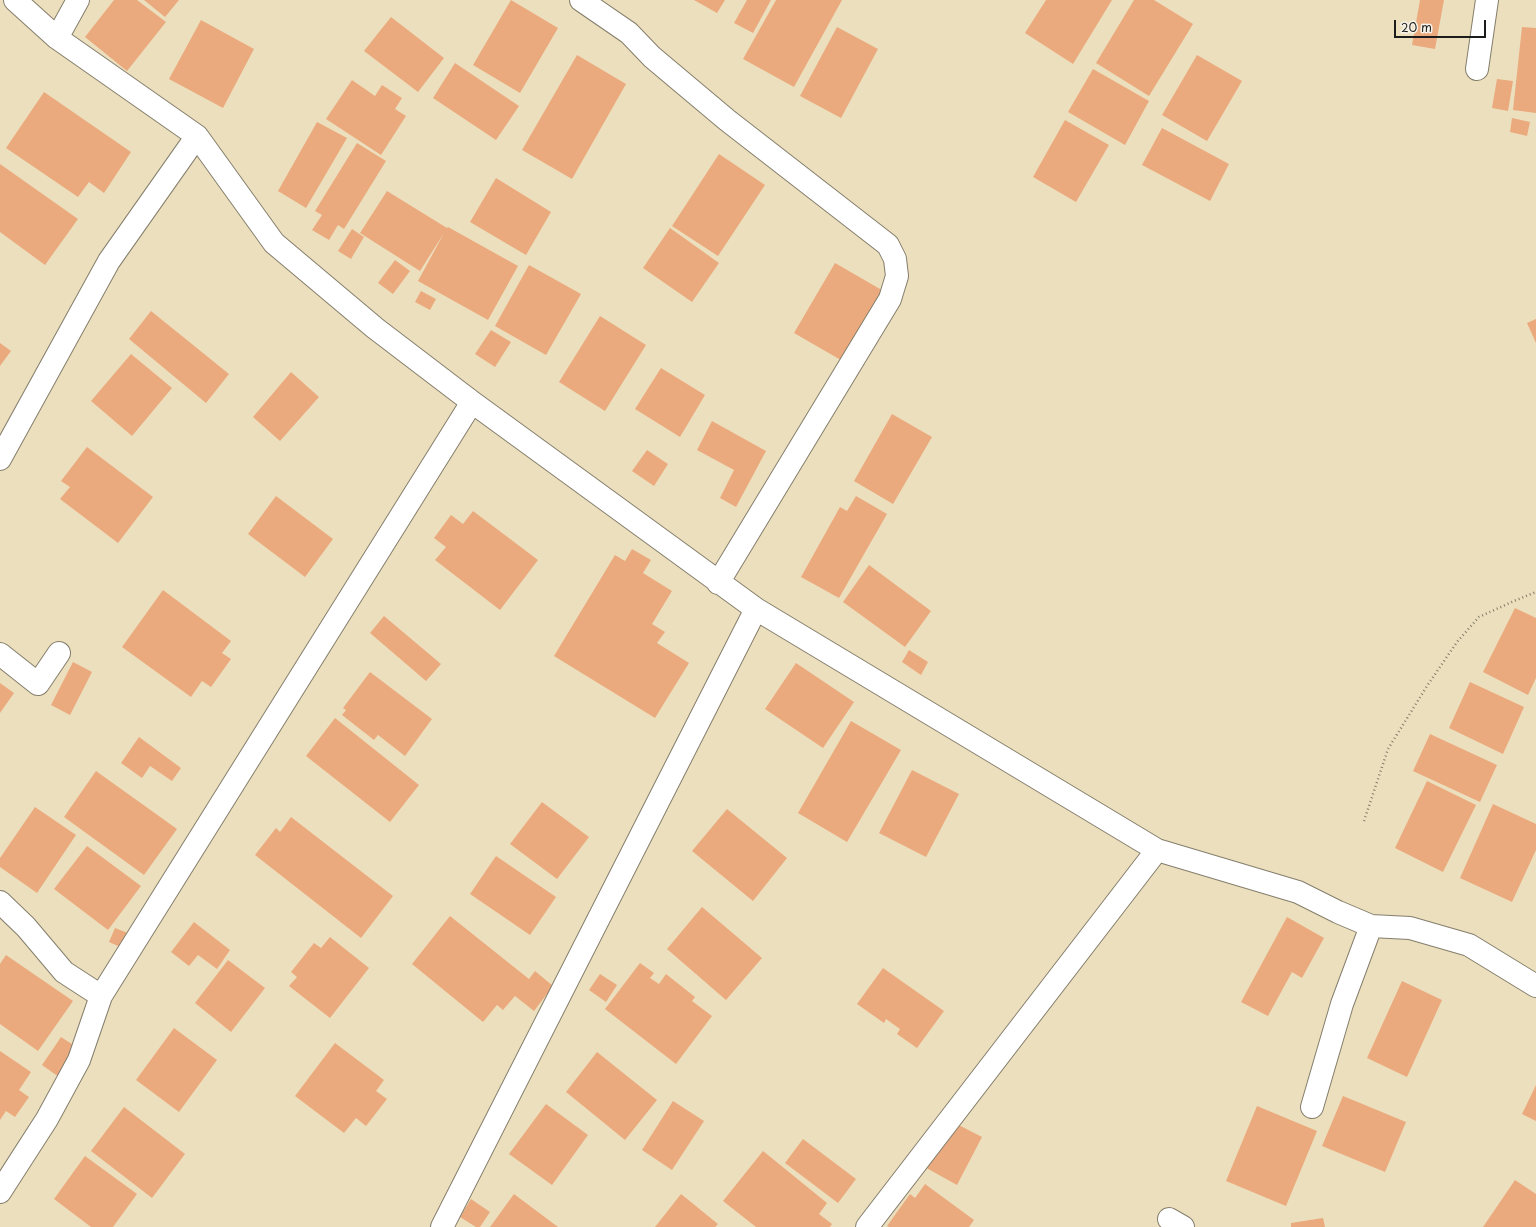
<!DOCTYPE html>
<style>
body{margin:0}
#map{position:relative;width:1536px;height:1227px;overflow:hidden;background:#ecdfbd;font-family:"Playpen Sans",sans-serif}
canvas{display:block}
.scale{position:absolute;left:1394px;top:20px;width:92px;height:18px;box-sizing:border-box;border:2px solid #1c1c1c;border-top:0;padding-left:5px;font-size:12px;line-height:14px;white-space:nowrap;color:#1c1c1c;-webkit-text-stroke:3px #f7f3e8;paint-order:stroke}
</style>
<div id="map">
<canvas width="1536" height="1227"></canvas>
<div class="scale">20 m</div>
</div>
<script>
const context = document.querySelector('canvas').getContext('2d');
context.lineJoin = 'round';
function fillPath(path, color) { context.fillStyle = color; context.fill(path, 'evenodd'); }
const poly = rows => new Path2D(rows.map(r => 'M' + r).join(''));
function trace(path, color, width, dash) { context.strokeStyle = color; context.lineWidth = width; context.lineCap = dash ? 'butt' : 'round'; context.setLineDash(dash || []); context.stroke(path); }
const building = poly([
 [114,0,137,0,166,22,127,71,85,37],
 [144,0,179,0,165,17],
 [511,0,558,28,520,93,473,65],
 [694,0,725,0,717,13],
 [747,0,771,0,753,33,734,23],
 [776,0,842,0,794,87,743,59],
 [1046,0,1112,0,1073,64,1025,33],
 [1134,0,1154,0,1193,24,1149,96,1096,63],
 [1420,0,1444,0,1435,49,1412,45],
 [391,17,444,58,418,92,364,51],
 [201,20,254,49,223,108,169,79],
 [837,27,878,49,841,118,800,96],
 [1522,27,1536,28,1536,113,1513,110],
 [577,55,626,84,572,179,522,150],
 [1197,55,1242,81,1207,141,1162,115],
 [455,63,519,106,496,140,433,98],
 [1093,69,1149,101,1125,145,1068,112],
 [1497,79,1513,81,1508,111,1492,108],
 [352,80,375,96,382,85,402,98,395,109,406,116,381,155,326,119],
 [44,92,131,152,104,193,89,182,78,197,6,148],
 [1512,118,1530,122,1527,136,1510,132],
 [1065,120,1109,145,1076,202,1033,177],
 [317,122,347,138,306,208,278,191],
 [1162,128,1229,164,1210,201,1142,165],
 [357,143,386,161,344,229,338,225,329,240,312,230,322,215,315,211],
 [719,154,765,185,718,256,672,226],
 [0,164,78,219,45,265,0,232],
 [496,178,551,212,526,255,470,222],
 [387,191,447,228,448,227,518,266,488,320,418,281,444,233,420,271,360,233],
 [670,228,719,263,692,302,643,268],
 [352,229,364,237,351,259,338,251],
 [395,260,410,271,393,294,378,283],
 [835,263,887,293,846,363,794,333],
 [529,265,581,294,546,355,495,326],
 [421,291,436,299,430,310,415,302],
 [151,311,229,374,206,403,129,339],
 [600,316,646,345,605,411,559,382],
 [1536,319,1536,343,1527,323],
 [491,330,511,342,495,367,475,354],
 [0,343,11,351,0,366],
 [131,354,172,388,132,436,91,401],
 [661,368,705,395,680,437,635,409],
 [291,372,319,397,280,441,253,417],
 [892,414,932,437,893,504,854,481],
 [712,421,766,451,736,507,720,498,734,470,697,450],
 [87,447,153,497,118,543,60,499,70,487,61,481],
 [647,450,668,464,654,486,632,471],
 [276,496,333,539,305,577,248,534],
 [856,496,887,514,839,598,801,577,840,507,847,511],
 [473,511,538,560,500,610,435,560,446,547,434,538,451,515,463,524],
 [632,549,651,560,643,573,672,591,652,624,665,632,657,643,689,663,655,718,554,656,615,555,625,561],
 [869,565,931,611,905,647,843,602],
 [163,590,231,641,222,653,231,659,211,687,202,681,191,697,122,647],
 [1515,608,1536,618,1536,678,1528,695,1483,672],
 [384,616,441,664,426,681,370,633],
 [909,650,928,662,921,675,902,662],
 [73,662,92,672,70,715,51,705],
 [796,663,854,702,823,748,765,709],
 [370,672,432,719,405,756,378,735,374,740,342,715,346,710,343,708],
 [1470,682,1524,707,1503,754,1449,728],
 [0,683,14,693,0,713],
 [335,718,419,785,390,822,306,756],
 [851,721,901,750,847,842,798,813],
 [1430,734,1497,765,1480,802,1413,771],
 [139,737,181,768,172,781,150,766,142,778,121,763],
 [912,770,959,794,926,857,879,833],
 [96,771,177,829,144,875,64,817],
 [1427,781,1476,805,1443,872,1395,848],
 [542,802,589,837,557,879,510,844],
 [1493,804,1536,824,1536,850,1512,902,1460,878],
 [35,807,76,835,37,893,0,867,0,858],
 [727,809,787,858,753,901,692,851],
 [291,817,393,896,361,938,255,855,276,828,280,832],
 [87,846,141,886,108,930,54,889],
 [496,856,556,897,530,935,470,894],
 [702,907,762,958,726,1000,667,949],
 [450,916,529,979,535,971,553,986,534,1011,515,996,503,1010,497,1005,483,1022,412,964],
 [1287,917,1324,938,1302,978,1292,972,1268,1016,1241,1002],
 [194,922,230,950,217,969,198,955,189,966,171,952],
 [115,928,133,935,127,950,109,942],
 [330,937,369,968,330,1018,289,986,297,977,291,972,314,943,321,948],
 [6,955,73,1001,38,1051,0,1024,0,964],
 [228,960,265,988,231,1032,195,1003],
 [640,963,654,973,650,978,659,984,666,974,695,997,692,1001,712,1016,676,1064,605,1009],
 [883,968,944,1011,917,1048,897,1034,900,1029,886,1019,884,1023,857,1004],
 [600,974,617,985,606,1002,589,990],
 [1402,981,1442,1000,1407,1077,1367,1058],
 [174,1028,217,1060,179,1112,136,1080],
 [61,1037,78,1048,59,1077,42,1065],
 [335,1043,384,1080,376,1091,387,1099,366,1126,356,1118,344,1133,295,1096],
 [0,1051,31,1072,19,1090,29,1097,15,1117,6,1111,0,1120],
 [597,1052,657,1100,625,1140,566,1092],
 [1536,1085,1536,1121,1522,1114],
 [1343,1096,1406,1122,1385,1172,1322,1146],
 [673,1101,704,1121,672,1170,642,1150],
 [546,1104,588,1135,552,1185,509,1154],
 [1257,1106,1317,1131,1286,1206,1226,1181],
 [124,1107,185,1154,152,1198,91,1151],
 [945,1118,982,1137,957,1185,921,1165],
 [803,1139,856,1179,838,1203,785,1163],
 [763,1151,827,1203,819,1214,832,1224,830,1227,756,1227,723,1201],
 [85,1156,137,1194,113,1227,91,1227,54,1199],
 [1515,1180,1536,1194,1536,1227,1483,1227],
 [925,1184,974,1220,969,1227,889,1227,887,1226,910,1194,915,1198],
 [514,1194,558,1227,490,1227],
 [681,1194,718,1224,715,1227,655,1227],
 [471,1199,490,1212,480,1227,476,1227,460,1217],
 [1323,1218,1325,1227,1291,1227,1291,1223]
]);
const path = poly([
 [1364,821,1388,749,1427,686,1457,642,1479,617,1514,601,1536,592]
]);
const minor = poly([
 [15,0,57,38,197,136,274,243,375,328,472,402,756,609,1157,850,1298,892,1338,912,1371,926,1410,928,1469,945,1536,986],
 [581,0,629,33,652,57,727,120,888,245,895,259,897,276,890,299,718,583],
 [57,38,78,0],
 [1477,69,1487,0],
 [0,459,109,261,197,136],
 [0,654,38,684,59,653],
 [0,902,26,927,64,972,101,996],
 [1312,1107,1342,1004,1371,926],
 [0,1192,47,1119,79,1060,101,996,472,402],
 [1169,1219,1183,1227],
 [442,1227,756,609],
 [867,1227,1157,850]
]);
fillPath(building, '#ebaa7e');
trace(minor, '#847e6c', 24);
trace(path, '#847e6c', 2.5, [1, 3]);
trace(minor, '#fff', 22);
</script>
